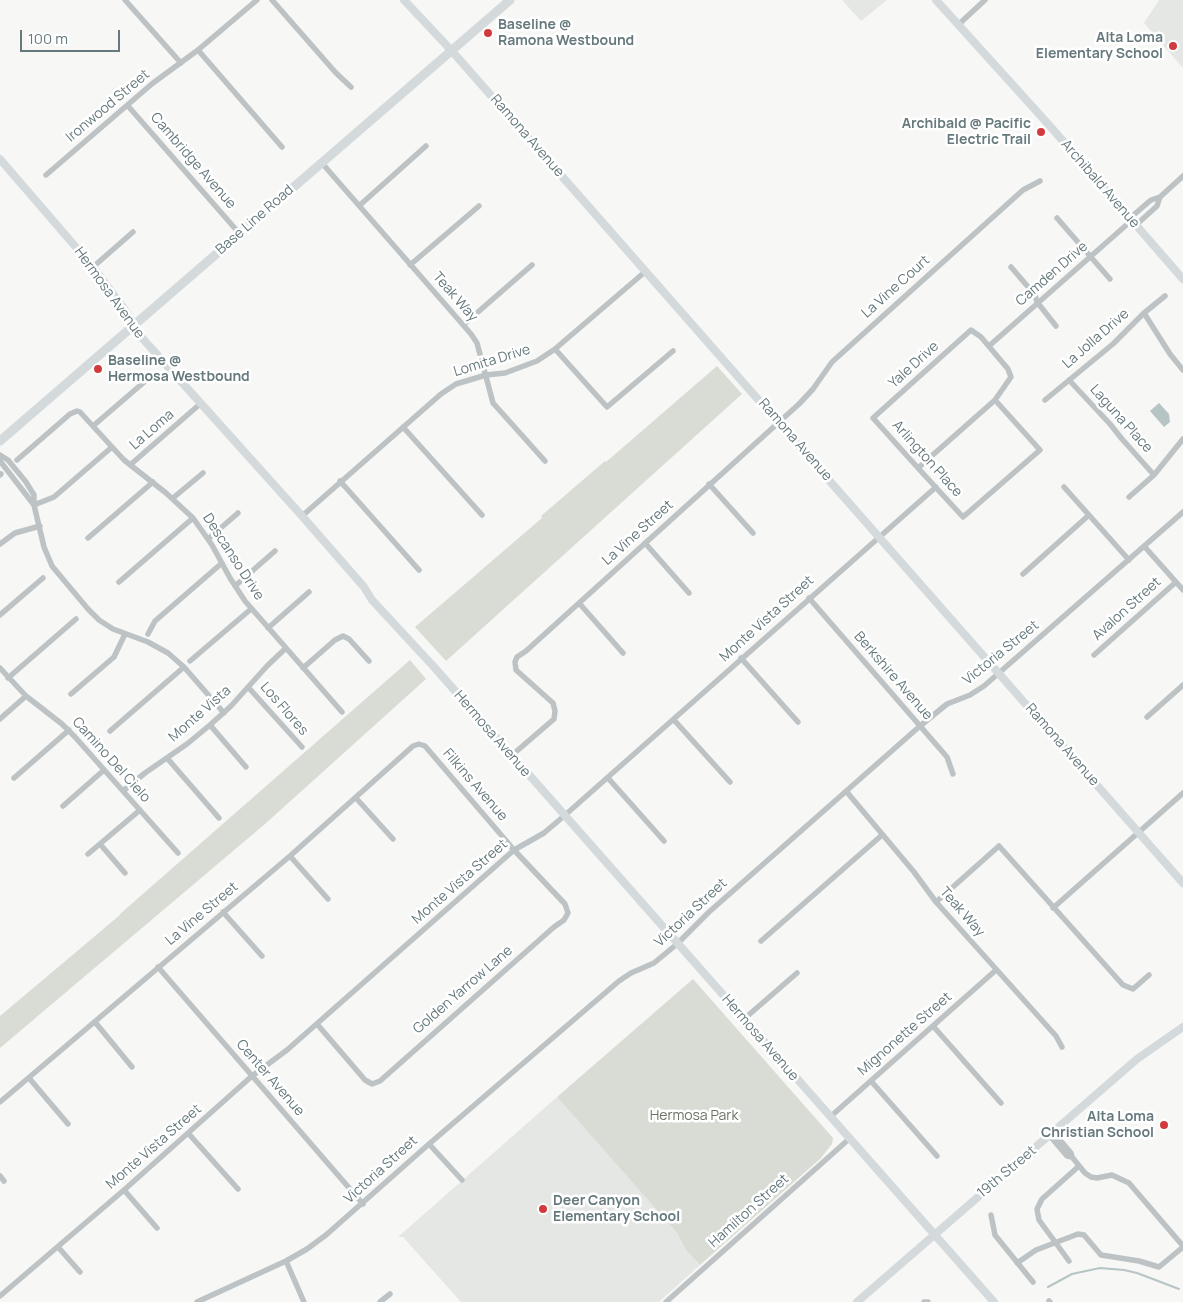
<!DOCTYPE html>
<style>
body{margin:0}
#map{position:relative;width:1183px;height:1302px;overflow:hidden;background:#f7f7f5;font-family:Manrope,sans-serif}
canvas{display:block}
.scale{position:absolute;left:20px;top:30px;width:100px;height:22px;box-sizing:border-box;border:2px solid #66797d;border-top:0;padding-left:6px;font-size:15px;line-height:18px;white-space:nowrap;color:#66797d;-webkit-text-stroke:4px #fff;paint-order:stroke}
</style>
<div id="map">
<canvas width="1183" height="1302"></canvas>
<div class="scale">100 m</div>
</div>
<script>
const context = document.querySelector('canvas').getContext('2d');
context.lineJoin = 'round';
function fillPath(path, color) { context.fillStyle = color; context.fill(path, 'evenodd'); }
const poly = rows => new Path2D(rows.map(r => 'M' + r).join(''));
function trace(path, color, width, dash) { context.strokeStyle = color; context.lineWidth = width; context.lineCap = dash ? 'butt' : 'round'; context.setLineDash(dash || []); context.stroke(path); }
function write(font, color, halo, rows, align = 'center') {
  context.font = font + ' Manrope,sans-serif'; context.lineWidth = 5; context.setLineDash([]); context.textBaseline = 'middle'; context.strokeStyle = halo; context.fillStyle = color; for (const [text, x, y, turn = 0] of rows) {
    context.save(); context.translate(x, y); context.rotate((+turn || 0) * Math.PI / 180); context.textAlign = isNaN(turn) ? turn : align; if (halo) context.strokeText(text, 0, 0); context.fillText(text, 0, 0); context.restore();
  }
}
const built = poly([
 [842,0,887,0,861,21],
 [1159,0,1183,0,1183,68,1144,23],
 [557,1097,677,1233,686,1250,700,1265,659,1302,461,1302,403,1237,398,1237]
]);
const green = poly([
 [717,366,742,394,446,661,415,627,542,518,541,516,605,461,606,462],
 [410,660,426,679,265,824,0,1048,0,1016,120,915,120,914],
 [693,979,833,1138,832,1144,820,1159,700,1265,686,1250,677,1233,557,1097]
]);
const water = poly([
 [1159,403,1169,414,1170,422,1164,427,1150,411]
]);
const stream = poly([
 [1048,1287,1072,1274,1100,1268,1124,1270,1137,1273,1179,1289]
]);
const street = poly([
 [125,0,181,63],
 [272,0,336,73,351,87],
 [958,25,985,0],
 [198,50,282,147],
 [128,106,239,233],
 [321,162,471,334,477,343,493,403,545,461],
 [46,175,153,83,198,50,257,0],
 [360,205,426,146],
 [1057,218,1110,279],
 [1130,218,1151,200,1160,197,1183,176],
 [1136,225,1157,206,1160,197],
 [410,265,479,206],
 [93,267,133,232],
 [1011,267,1035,295,1037,302,1056,326],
 [1144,313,1170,354,1183,370],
 [463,325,532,265],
 [989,346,1132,220],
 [555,349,607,407,673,351],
 [1069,380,1110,424,1122,439,1154,475],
 [1045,400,1113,344,1144,313,1165,296],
 [93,426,150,377],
 [403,427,482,515],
 [0,455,8,460,26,482,34,495,34,505],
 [17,460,70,414,77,411,80,412,124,460,166,493,193,518,212,545,230,578,245,601,342,712],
 [0,461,34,505,44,547,52,566,88,609,99,620,113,629,148,642,168,653,184,667,224,713],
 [130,465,200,404],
 [918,468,995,400,1011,377,1008,369,981,337,971,330,873,418,918,468,963,517,1040,450,995,400],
 [0,475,1,474],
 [340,481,419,570],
 [709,484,753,533],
 [1064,487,1129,560],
 [1129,497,1154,475,1183,439],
 [173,498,203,473],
 [34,505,54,497,112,447],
 [302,516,441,394,456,384,486,375,505,373,537,361,555,349,646,271],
 [88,538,153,482],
 [208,539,238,513],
 [645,543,689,593],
 [0,544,15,533,40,526],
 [1144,546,1183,590],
 [1023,574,1089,515],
 [119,582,193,518],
 [235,586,275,551],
 [809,598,947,757,953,774],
 [579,603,623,653],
 [0,615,43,578],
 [268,628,309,592],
 [148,634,155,621,222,563],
 [1094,655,1176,582],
 [741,658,798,722],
 [190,661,251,609],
 [0,668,26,696,62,724,75,737,178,853],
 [303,668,335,640,343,636,349,639,369,661],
 [8,678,76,619],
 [248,687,302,747],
 [71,694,114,657,125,634],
 [1147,717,1183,685],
 [0,719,26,696],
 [674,720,730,782],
 [210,725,246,767],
 [110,731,184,667],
 [511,756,554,719,555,711,553,703,516,670,515,662,517,657,526,651,799,404,813,389,832,362,1023,190,1040,181],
 [167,758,219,818],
 [14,778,69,730],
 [608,778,664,841],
 [123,791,145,773,187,744,210,725,231,706,267,666,286,648],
 [846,791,914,872,936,902,1056,1036,1062,1047],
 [356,798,393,839],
 [63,806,104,770],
 [100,844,125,873],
 [88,854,140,810],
 [290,856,328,899],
 [936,902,999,846,1123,985,1133,989,1149,975],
 [1053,908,1183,793],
 [223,912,262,956],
 [761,941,882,835],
 [158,967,363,1204],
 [744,1019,797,973],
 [95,1022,132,1067],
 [933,1026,1001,1103],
 [29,1078,68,1124],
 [871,1081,937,1156],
 [0,1102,290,856,413,746,419,744,425,746,514,850,565,904,568,913,564,920,554,927,380,1081,372,1084,365,1080,317,1024],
 [830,1117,996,970],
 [188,1133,238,1189],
 [1054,1133,1071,1153,1072,1157,1085,1173,1091,1177,1097,1178,1112,1175,1129,1183,1183,1246],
 [1050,1136,1067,1156,1072,1157],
 [429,1144,462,1180],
 [0,1176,4,1181],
 [124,1190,157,1228],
 [991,1215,995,1235,1033,1282],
 [58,1247,80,1272],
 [286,1261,304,1302],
 [1069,1261,1039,1220,1037,1209,1042,1199,1079,1166],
 [1017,1263,1036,1250,1078,1234,1084,1235,1101,1255,1139,1261,1159,1267,1183,1247],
 [0,1296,124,1190,252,1076,287,1050,514,850,544,833,564,816,936,487],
 [1049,1301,1050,1302],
 [197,1302,286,1261,307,1249,326,1235,429,1144,619,981,631,973,654,963,677,944,709,912,920,726,947,704,970,695,984,686,1183,512],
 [380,1302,390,1294],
 [666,1302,849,1139],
 [924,1302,928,1302]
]);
const secondary = poly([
 [404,0,451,50,1183,883],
 [936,0,1049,125,1183,279],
 [0,159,93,267,125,310,143,339,302,516,364,587,372,600,434,667,994,1302],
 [857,1302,1137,1059,1183,1027]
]);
const primary = poly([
 [0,441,510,0]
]);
const markers = [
 [488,33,5,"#d13b3d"],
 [1173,46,5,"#d13b3d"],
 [1041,132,5,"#d13b3d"],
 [98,369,5,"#d13b3d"],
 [1164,1125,5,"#d13b3d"],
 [543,1209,5,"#d13b3d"]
];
const poiNames = [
 ["Baseline @",498,25],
 ["Ramona Westbound",498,41],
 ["Alta Loma",1163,38,"right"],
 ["Elementary School",1163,54,"right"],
 ["Archibald @ Pacific",1031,124,"right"],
 ["Electric Trail",1031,140,"right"],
 ["Baseline @",108,361],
 ["Hermosa Westbound",108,377],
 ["Alta Loma",1154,1117,"right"],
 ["Christian School",1154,1133,"right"],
 ["Deer Canyon",553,1201],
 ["Elementary School",553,1217]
];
const streetNames = [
 ["Ironwood Street",108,106,-40],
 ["Ramona Avenue",527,136,49],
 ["Cambridge Avenue",193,161,49],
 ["Archibald Avenue",1100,184,49],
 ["Base Line Road",255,220,-41],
 ["Camden Drive",1052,274,-41],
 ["La Vine Court",896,287,-42],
 ["Hermosa Avenue",109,293,54],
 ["Teak Way",455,297,49],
 ["La Jolla Drive",1096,339,-41],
 ["Lomita Drive",492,361,-17],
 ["Yale Drive",914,365,-42],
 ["Laguna Place",1121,419,48],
 ["La Loma",152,430,-41],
 ["Ramona Avenue",795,440,49],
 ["Arlington Place",927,459,48],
 ["La Vine Street",638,533,-42],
 ["Descanso Drive",233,557,57],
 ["Avalon Street",1127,609,-42],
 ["Monte Vista Street",767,619,-42],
 ["Victoria Street",1001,653,-39],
 ["Berkshire Avenue",893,676,49],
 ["Los Flores",284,709,49],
 ["Monte Vista",200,714,-41],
 ["Hermosa Avenue",492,734,49],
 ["Ramona Avenue",1062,745,49],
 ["Camino Del Cielo",111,760,48],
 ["Filkins Avenue",475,785,49],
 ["Monte Vista Street",460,882,-41],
 ["Teak Way",962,912,49],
 ["Victoria Street",691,913,-43],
 ["La Vine Street",202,914,-40],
 ["Golden Yarrow Lane",463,990,-41],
 ["Mignonette Street",905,1034,-41],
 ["Hermosa Avenue",760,1038,49],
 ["Center Avenue",270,1078,49],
 ["Monte Vista Street",154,1147,-41],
 ["Victoria Street",381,1170,-42],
 ["19th Street",1007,1172,-40],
 ["Hamilton Street",749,1211,-42]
];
const parkNames = [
 ["Hermosa Park",694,1116]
];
fillPath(built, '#e5e7e5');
fillPath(green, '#d9dcd4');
fillPath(water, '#b6c4c5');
trace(stream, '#b6c4c5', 2);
trace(street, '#bdc3c4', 5.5);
trace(secondary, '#d4d9db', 8);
trace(primary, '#d4d9db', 9);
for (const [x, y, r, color] of markers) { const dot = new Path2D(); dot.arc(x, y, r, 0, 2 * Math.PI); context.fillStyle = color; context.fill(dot); trace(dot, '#fff', 2); }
write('bold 14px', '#66797d', '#fff', poiNames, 'left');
write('14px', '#66797d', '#fff', streetNames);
write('14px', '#6b7564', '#fff', parkNames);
</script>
